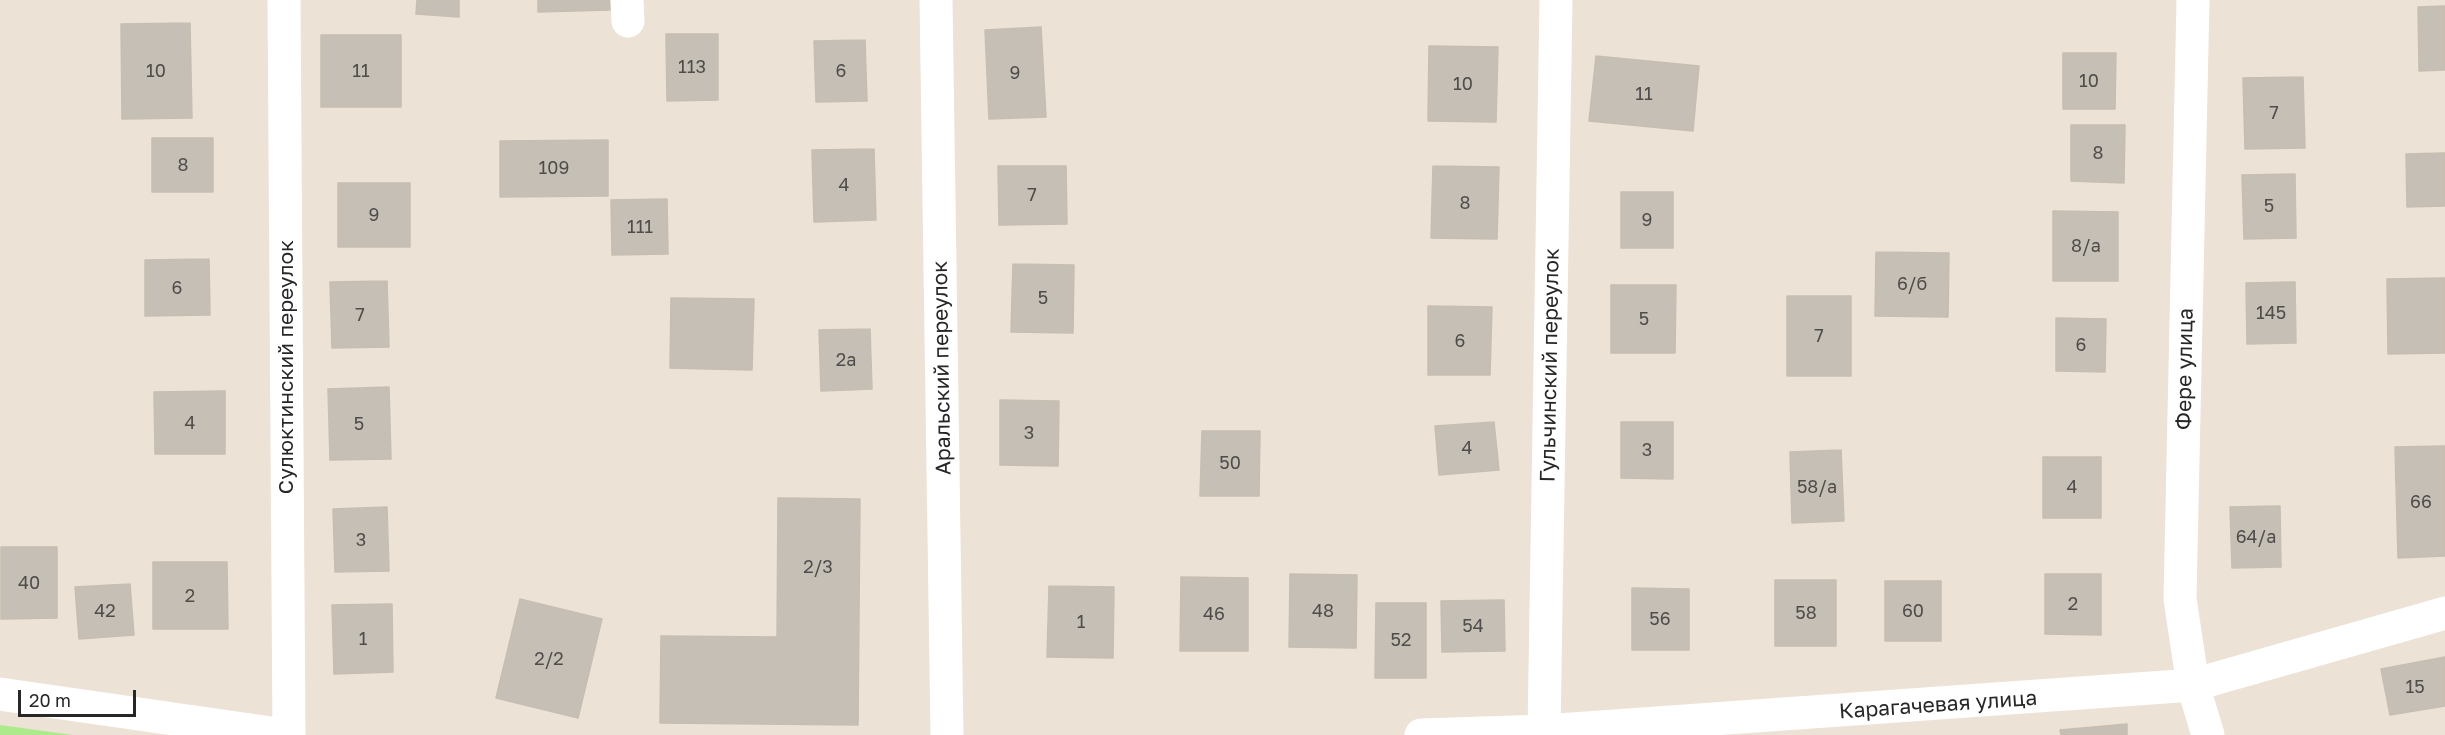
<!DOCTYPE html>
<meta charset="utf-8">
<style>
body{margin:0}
#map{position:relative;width:2445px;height:735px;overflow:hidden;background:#ece2d6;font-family:"Golos Text",sans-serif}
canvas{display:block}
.scale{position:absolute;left:18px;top:690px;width:118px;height:27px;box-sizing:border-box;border:3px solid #272727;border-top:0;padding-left:8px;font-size:18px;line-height:21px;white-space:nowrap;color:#272727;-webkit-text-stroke:4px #fff;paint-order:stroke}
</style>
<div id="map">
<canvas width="2445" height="735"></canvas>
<div class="scale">20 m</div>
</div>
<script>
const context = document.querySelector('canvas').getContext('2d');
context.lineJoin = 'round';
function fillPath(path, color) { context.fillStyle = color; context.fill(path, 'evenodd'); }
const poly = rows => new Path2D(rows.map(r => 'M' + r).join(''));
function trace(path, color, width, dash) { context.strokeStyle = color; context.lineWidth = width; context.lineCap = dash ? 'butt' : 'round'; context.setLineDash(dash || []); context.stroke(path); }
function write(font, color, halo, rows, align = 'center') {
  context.font = font + ' "Golos Text",sans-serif'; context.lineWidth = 6; context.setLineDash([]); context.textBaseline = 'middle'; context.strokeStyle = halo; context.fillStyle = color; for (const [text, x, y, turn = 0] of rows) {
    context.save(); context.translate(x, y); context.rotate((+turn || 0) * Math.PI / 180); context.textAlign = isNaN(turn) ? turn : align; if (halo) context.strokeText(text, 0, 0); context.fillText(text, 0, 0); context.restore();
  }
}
const green = poly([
 [0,725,73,735,0,735]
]);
const building = poly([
 [417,0,459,0,459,17,416,14,417,0],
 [538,0,610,0,610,10,538,12,538,0],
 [2445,6,2445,70,2419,71,2418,7,2445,6],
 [190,23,192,118,122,119,121,24,190,23],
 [1041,27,1046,117,989,119,985,30,1041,27],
 [666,34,718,34,718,100,667,101,666,34],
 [321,35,401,35,401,107,321,107,321,35],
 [865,40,867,101,816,102,814,41,865,40],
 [1429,46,1498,47,1496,122,1428,121,1429,46],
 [2063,53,2116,53,2115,109,2063,109,2063,53],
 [1596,56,1699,66,1693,131,1589,121,1596,56],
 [2303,77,2305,148,2245,149,2243,78,2303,77],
 [2071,125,2125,125,2124,183,2071,181,2071,125],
 [152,138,213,138,213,192,152,192,152,138],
 [608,140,608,196,500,197,500,141,608,140],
 [874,149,876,220,814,222,812,150,874,149],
 [2445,153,2445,206,2407,207,2406,154,2445,153],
 [998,166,1066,166,1067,224,999,225,998,166],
 [1433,166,1499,167,1497,239,1431,238,1433,166],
 [2295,174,2296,238,2244,239,2242,175,2295,174],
 [338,183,410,183,410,247,338,247,338,183],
 [1621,192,1673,192,1673,248,1621,248,1621,192],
 [667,199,668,254,612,255,611,200,667,199],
 [2053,211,2118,212,2118,281,2053,281,2053,211],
 [1876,252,1949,253,1948,317,1875,316,1876,252],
 [209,259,210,315,145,316,145,260,209,259],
 [1013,264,1074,265,1073,333,1011,332,1013,264],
 [2445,278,2445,353,2388,354,2387,279,2445,278],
 [387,281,389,347,332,348,330,282,387,281],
 [2295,282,2296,343,2247,344,2246,283,2295,282],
 [1611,285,1676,285,1675,353,1611,353,1611,285],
 [1787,296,1851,296,1851,376,1787,376,1787,296],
 [671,298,754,299,752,370,670,368,671,298],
 [1428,306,1492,307,1490,375,1428,375,1428,306],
 [2056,318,2106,319,2105,372,2056,371,2056,318],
 [870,329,872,389,821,391,819,330,870,329],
 [389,387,391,459,330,460,328,389,389,387],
 [225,391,225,454,155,454,154,392,225,391],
 [1000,400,1059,401,1058,466,1000,465,1000,400],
 [1494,422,1499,470,1439,475,1435,426,1494,422],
 [1621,422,1673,422,1673,479,1621,478,1621,422],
 [1202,431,1260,431,1259,496,1200,496,1202,431],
 [2445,446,2445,556,2398,558,2395,447,2445,446],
 [1841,450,1844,521,1792,523,1790,452,1841,450],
 [2043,457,2101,457,2101,518,2043,518,2043,457],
 [778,498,860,499,858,725,660,723,661,636,777,637,778,498],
 [2280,506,2281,567,2232,568,2230,507,2280,506],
 [387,507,389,571,335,572,333,509,387,507],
 [1,547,57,547,57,618,1,619,1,547],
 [153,562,227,562,228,629,153,629,153,562],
 [1290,574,1357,575,1356,648,1289,647,1290,574],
 [2045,574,2101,574,2101,635,2045,634,2045,574],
 [1181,577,1248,578,1248,651,1180,651,1181,577],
 [1775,580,1836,580,1836,646,1775,646,1775,580],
 [1885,581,1941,581,1941,641,1885,641,1885,581],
 [130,584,134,635,79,639,75,587,130,584],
 [1049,586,1114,587,1113,658,1047,657,1049,586],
 [1632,588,1689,589,1689,650,1632,650,1632,588],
 [520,599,602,619,578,718,496,698,520,599],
 [1504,600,1505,651,1442,652,1441,601,1504,600],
 [1376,603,1426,603,1426,678,1375,678,1376,603],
 [392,604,393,672,334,674,332,605,392,604],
 [2445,657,2445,706,2390,715,2381,669,2445,657],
 [2127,724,2127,735,2061,735,2060,730,2127,724]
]);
const street = poly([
 [284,0,289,735],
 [627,0,628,21],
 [936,0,947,735],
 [2193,0,2180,599,2193,685,2208,735],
 [0,694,285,735],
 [1544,731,1556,0],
 [1421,735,1544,731,2193,685,2445,613]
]);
const numberNames = [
 ["113",692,67],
 ["10",156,71],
 ["11",361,71],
 ["6",841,71],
 ["9",1015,73],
 ["10",2089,81],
 ["10",1463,84],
 ["11",1644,94],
 ["7",2274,113],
 ["8",2098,153],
 ["8",183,165],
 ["109",554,168],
 ["4",844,185],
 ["7",1032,195],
 ["8",1465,203],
 ["5",2269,206],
 ["9",374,215],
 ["9",1647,220],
 ["111",640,227],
 ["8/а",2086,246],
 ["6/б",1912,284],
 ["6",177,288],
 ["5",1043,298],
 ["145",2271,313],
 ["7",360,315],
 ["5",1644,319],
 ["7",1819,336],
 ["6",1460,341],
 ["6",2081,345],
 ["2а",846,360],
 ["4",190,423],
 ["5",359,424],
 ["3",1029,433],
 ["4",1467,448],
 ["3",1647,450],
 ["50",1230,463],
 ["58/а",1817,487],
 ["4",2072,487],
 ["66",2421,502],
 ["64/а",2256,537],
 ["3",361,540],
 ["2/3",818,567],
 ["40",29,583],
 ["2",190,596],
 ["2",2073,604],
 ["42",105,611],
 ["48",1323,611],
 ["60",1913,611],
 ["58",1806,613],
 ["46",1214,614],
 ["56",1660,619],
 ["1",1081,622],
 ["54",1473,626],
 ["1",363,639],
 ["52",1401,640],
 ["2/2",549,659],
 ["15",2415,687]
];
const streetNames = [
 ["Гульчинский переулок",1550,365,-89],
 ["Сулюктинский переулок",286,367,-90],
 ["Аральский переулок",942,368,-91],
 ["Фере улица",2185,369,-89],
 ["Карагачевая улица",1938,705,-4]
];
fillPath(green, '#adea8b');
fillPath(building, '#c6bfb6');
trace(building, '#c7beb0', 1.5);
trace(street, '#fff', 33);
write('18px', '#4f4d4b', null, numberNames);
write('21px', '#272727', '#fff', streetNames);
</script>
